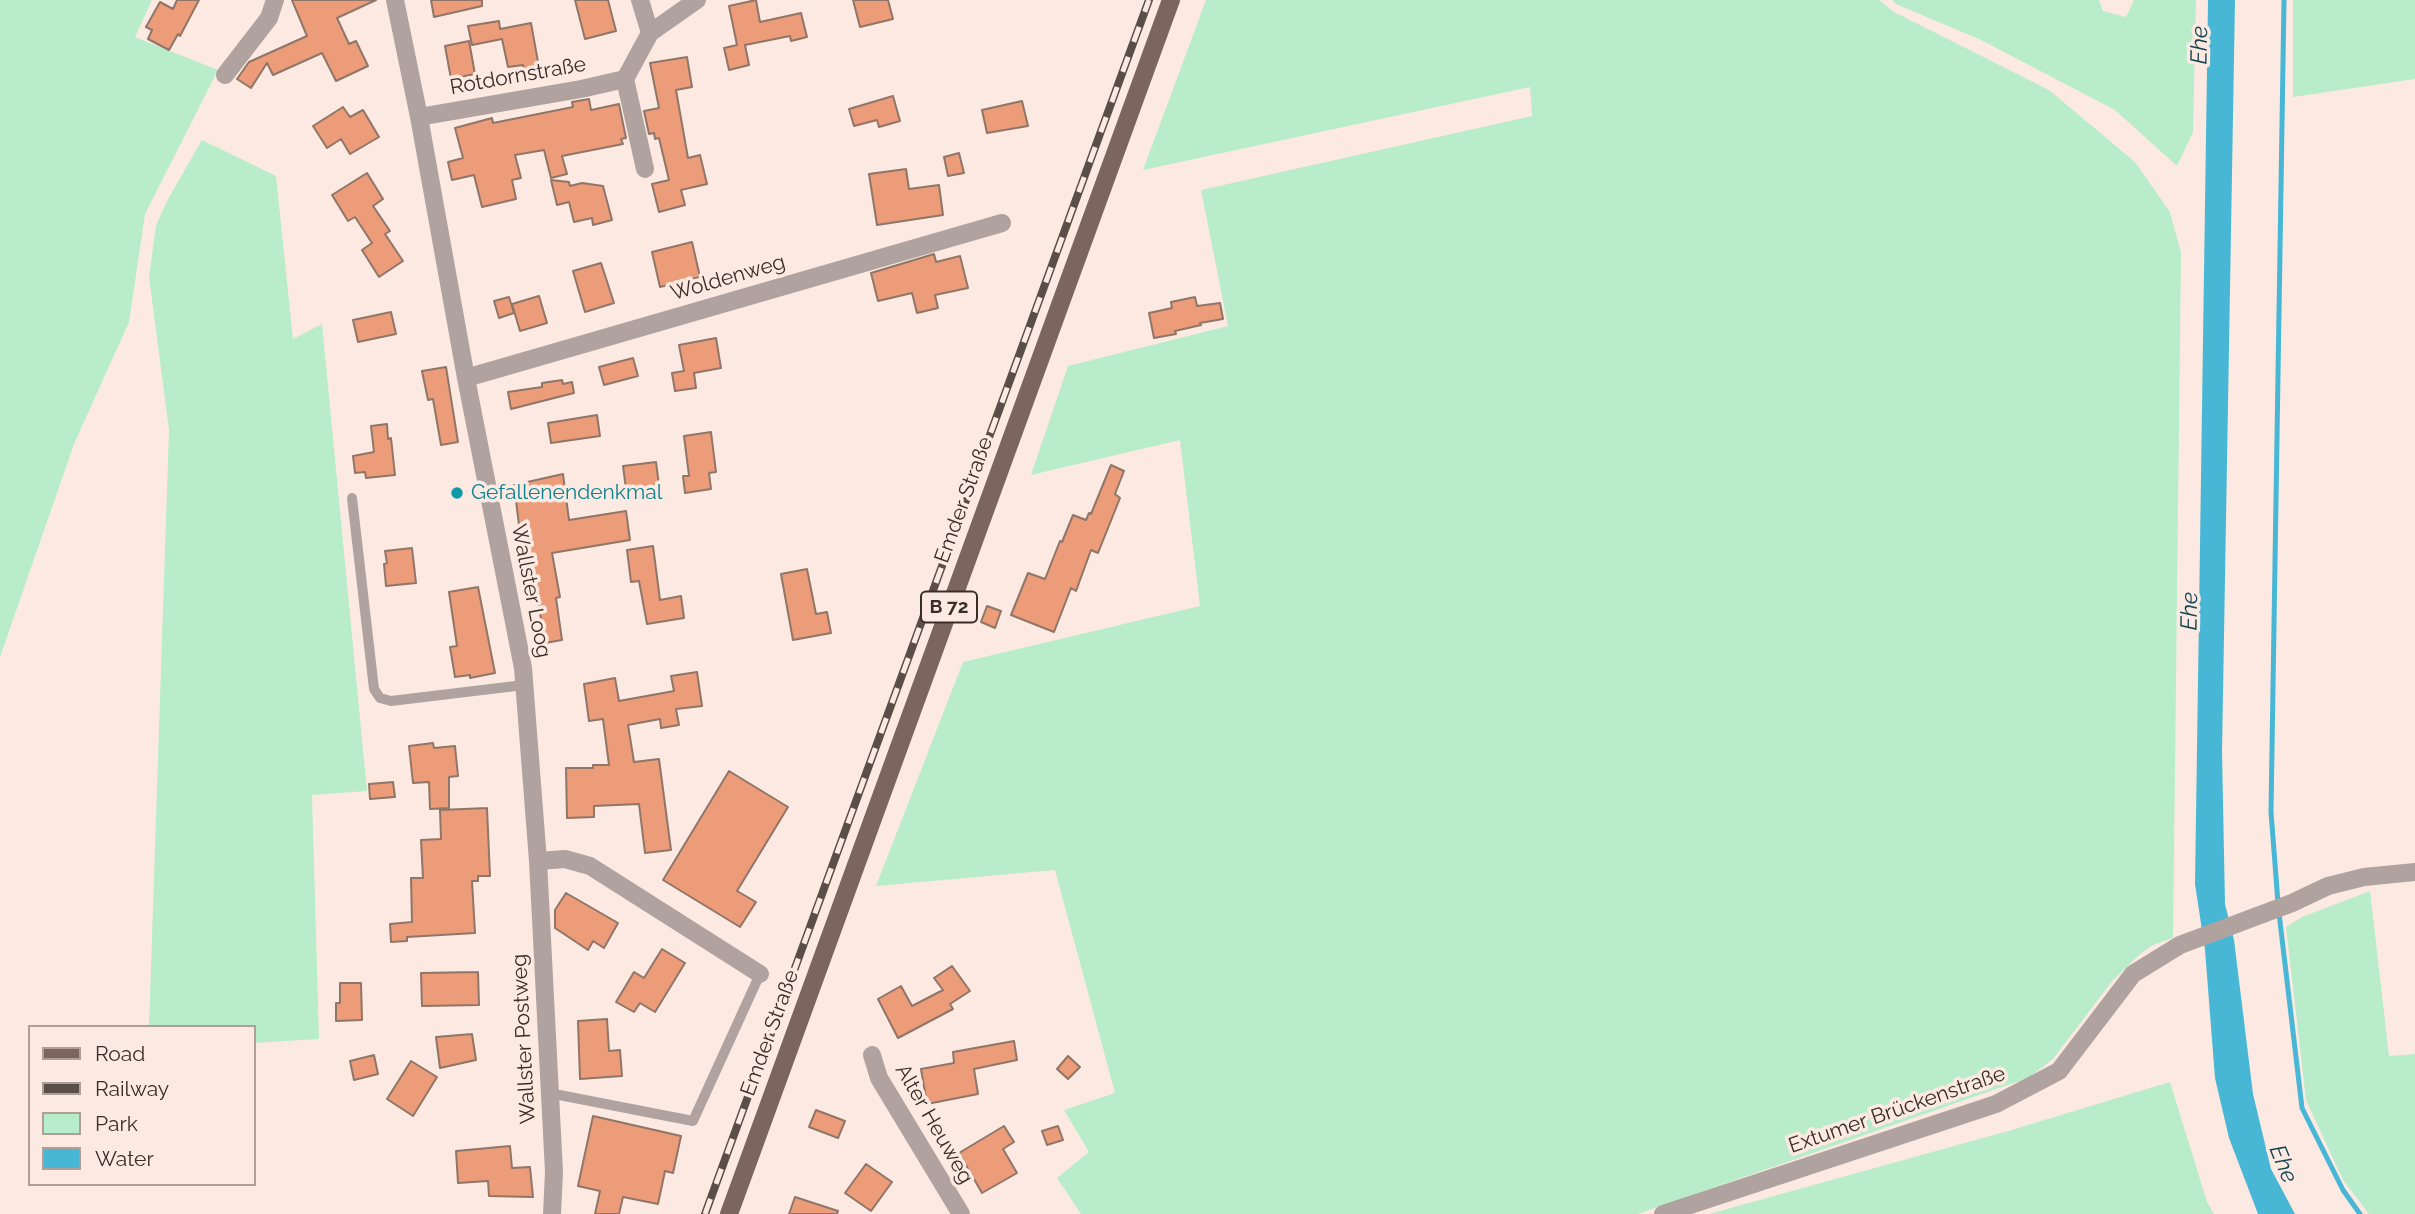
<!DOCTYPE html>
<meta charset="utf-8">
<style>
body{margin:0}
#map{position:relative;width:2415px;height:1214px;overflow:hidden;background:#fceae2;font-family:Raleway,sans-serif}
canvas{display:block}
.legend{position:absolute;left:28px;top:1025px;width:228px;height:161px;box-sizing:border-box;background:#fceae2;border:2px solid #ae9f98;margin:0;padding:9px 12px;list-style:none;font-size:21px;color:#392e28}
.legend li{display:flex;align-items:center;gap:14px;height:35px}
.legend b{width:35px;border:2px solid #ae9f98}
</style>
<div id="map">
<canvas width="2415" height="1214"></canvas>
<ul class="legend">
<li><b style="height:9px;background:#7c645f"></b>Road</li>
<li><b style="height:9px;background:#5a4e48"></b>Railway</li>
<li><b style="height:19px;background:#b9eccb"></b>Park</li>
<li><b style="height:19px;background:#48b7d5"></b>Water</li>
</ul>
</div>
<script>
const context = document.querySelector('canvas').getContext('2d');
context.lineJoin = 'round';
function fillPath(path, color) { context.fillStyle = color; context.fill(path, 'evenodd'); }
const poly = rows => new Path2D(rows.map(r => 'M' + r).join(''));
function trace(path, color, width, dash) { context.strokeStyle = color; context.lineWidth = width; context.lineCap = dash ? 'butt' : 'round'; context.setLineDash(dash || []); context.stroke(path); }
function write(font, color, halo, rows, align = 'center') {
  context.font = font + ' Raleway,sans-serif'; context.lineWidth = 7; context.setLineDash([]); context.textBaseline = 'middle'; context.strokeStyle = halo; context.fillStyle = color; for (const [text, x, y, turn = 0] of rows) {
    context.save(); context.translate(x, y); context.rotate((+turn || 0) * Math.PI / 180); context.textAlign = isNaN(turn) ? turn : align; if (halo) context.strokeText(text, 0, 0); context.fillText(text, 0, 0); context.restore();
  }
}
const green = poly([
 [0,0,152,0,135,37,218,70,145,214,129,322,74,444,0,657],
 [1206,0,1879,0,1894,12,2049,90,2135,162,2170,212,2181,253,2173,938,2153,945,2140,954,2113,980,2053,1059,2028,1078,1638,1214,1081,1214,1057,1178,1089,1152,1064,1110,1115,1093,1055,870,876,886,963,662,1200,606,1180,440,1031,475,1068,366,1228,326,1201,190,1532,116,1530,87,1143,170],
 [1892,0,2099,0,2103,11,2126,17,2134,0,2196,0,2193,132,2177,166,2115,110,1981,40,1896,4],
 [2293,0,2415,0,2415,79,2293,97],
 [202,140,276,176,293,339,322,324,367,791,312,795,319,1039,254,1043,254,1027,149,1027,169,430,149,277,156,225,168,199],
 [2370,891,2389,1056,2415,1054,2415,1214,2369,1214,2343,1180,2306,1100,2286,927,2302,917],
 [2170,1082,2207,1202,2214,1214,1709,1214,2008,1131]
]);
const water = poly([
 [2208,0,2235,0,2222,751,2225,904,2234,940,2253,1094,2271,1169,2295,1214,2258,1214,2229,1138,2215,1078,2205,950,2195,884]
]);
const stream = poly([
 [2278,903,2271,812,2284,0],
 [2279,913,2302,1108,2343,1190,2360,1214]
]);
const building = poly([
 [177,0,199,0,180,36,178,34,169,50,148,39,152,30,146,27,160,2,173,9,177,0],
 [292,0,376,0,337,18,349,44,356,41,368,66,336,81,322,53,273,75,267,63,251,88,237,79,249,62,307,36,292,0],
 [431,0,482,0,482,6,434,17,431,0],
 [575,0,608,0,616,31,585,39,575,0],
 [756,0,760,22,801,13,807,37,791,41,790,36,745,45,749,65,729,70,724,48,737,45,729,6,756,0],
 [853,0,888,0,893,19,860,27,853,0],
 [499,21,500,29,531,23,540,73,525,76,523,65,508,67,502,39,472,45,468,26,499,21],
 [469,41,475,74,451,79,445,46,469,41],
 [687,57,692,87,676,90,688,158,700,155,707,184,681,190,685,205,659,212,652,184,669,180,659,138,655,139,654,133,649,134,644,111,659,108,650,63,687,57],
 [893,96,900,121,879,127,877,120,854,126,849,109,893,96],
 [589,99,591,110,619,104,626,138,621,139,623,144,562,156,567,174,551,178,544,150,515,155,521,178,512,180,516,199,482,207,474,175,452,180,448,162,463,158,455,128,492,118,493,123,573,107,572,102,589,99],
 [1022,101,1028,126,987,133,982,110,1022,101],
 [343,107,350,117,363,110,379,137,350,154,341,139,327,148,313,126,343,107],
 [959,153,964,173,948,176,944,157,959,153],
 [906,169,909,189,939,185,943,215,877,225,869,174,906,169],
 [367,173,383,199,373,206,390,231,385,234,403,261,379,277,362,250,372,243,355,217,348,221,332,195,367,173],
 [551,180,569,182,570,186,582,183,603,186,612,220,593,225,592,218,574,222,569,202,557,205,551,180],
 [692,242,700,277,660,287,652,252,692,242],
 [934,254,936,262,960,256,968,288,935,295,938,308,917,313,912,293,878,301,871,273,934,254],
 [601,263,614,303,585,312,573,271,601,263],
 [539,296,547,323,520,331,512,304,539,296],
 [509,297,514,313,499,318,494,301,509,297],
 [1195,297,1197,306,1220,303,1223,319,1200,323,1201,325,1175,331,1176,334,1154,338,1149,313,1172,308,1171,302,1195,297],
 [391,312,396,334,358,342,353,320,391,312],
 [716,338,721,368,694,373,696,388,675,391,672,373,684,371,679,345,716,338],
 [633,358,638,376,604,385,599,367,633,358],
 [446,367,458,442,441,445,433,399,428,400,422,371,446,367],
 [562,380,563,384,572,382,574,393,511,409,508,392,542,387,542,383,562,380],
 [597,415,600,436,551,443,548,423,597,415],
 [387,424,388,439,391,438,395,475,366,478,365,472,355,473,353,456,374,452,371,426,387,424],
 [711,432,716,472,709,473,711,489,685,493,683,476,689,476,684,436,711,432],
 [656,462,659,485,626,489,623,466,656,462],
 [1111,465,1124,471,1115,494,1120,498,1098,553,1091,550,1076,591,1071,588,1054,632,1011,615,1028,573,1045,579,1060,541,1062,542,1073,515,1086,520,1089,513,1091,514,1111,465],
 [563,474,569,520,626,511,630,540,552,553,560,597,556,598,562,640,545,643,538,601,535,601,527,557,523,557,514,485,563,474],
 [653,546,660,600,681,596,684,618,647,624,639,581,631,582,627,550,653,546],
 [412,548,416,583,386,586,384,564,387,563,385,551,412,548],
 [807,569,816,614,827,612,831,633,793,640,781,574,807,569],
 [478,587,495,673,470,678,470,675,455,677,450,647,457,646,449,592,478,587],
 [987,606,1001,611,995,628,981,622,987,606],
 [697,672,702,706,676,709,679,725,661,728,660,719,628,725,634,762,659,759,671,850,645,853,639,804,594,806,594,817,567,818,566,768,593,768,593,765,609,765,603,719,589,721,584,684,615,678,619,701,674,691,671,676,697,672],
 [433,743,434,748,455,746,458,776,449,777,449,808,430,809,429,782,413,783,409,746,433,743],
 [729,771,788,807,737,891,756,902,740,927,663,880,729,771],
 [393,782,395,797,370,799,369,784,393,782],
 [487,808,490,876,478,876,478,881,472,881,475,933,407,937,407,941,391,942,390,924,412,922,411,878,423,878,421,840,441,839,440,810,487,808],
 [566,893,618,923,604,948,593,941,588,950,555,928,555,910,566,893],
 [662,949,685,963,655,1012,640,1003,634,1012,616,1002,634,972,644,978,662,949],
 [952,966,970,991,950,1004,953,1009,898,1038,878,999,901,986,912,1006,943,990,934,978,952,966],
 [478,972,479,1005,422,1006,421,973,478,972],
 [340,983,361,983,362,1020,336,1021,336,1003,340,1003,340,983],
 [607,1019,609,1051,620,1050,622,1076,580,1079,578,1021,607,1019],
 [472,1034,476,1060,440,1068,436,1037,472,1034],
 [1014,1041,1017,1060,974,1069,978,1094,927,1104,921,1069,954,1063,953,1052,1014,1041],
 [374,1055,378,1074,354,1080,350,1061,374,1055],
 [1068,1056,1080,1067,1068,1079,1057,1069,1068,1056],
 [411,1061,437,1077,413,1116,387,1099,411,1061],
 [816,1110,845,1121,838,1138,809,1127,816,1110],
 [593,1116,681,1136,673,1173,665,1171,658,1204,623,1197,619,1214,595,1214,600,1191,578,1186,593,1116],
 [1004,1126,1014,1142,1003,1149,1017,1173,982,1193,959,1153,1004,1126],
 [1058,1126,1063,1140,1047,1145,1042,1131,1058,1126],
 [510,1146,512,1168,530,1167,533,1197,489,1196,488,1181,458,1183,456,1151,510,1146],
 [866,1164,892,1182,871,1211,845,1193,866,1164],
 [795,1197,838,1211,837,1214,789,1214,795,1197]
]);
const service = poly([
 [352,498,374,689,380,698,391,701,524,685],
 [549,1093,693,1121,760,974]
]);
const minor = poly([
 [395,0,419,117,466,378,523,668,538,861,554,1172,552,1214],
 [640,0,650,33],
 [225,75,269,18,275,0],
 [625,79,645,169],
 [419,117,581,89,625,79,650,33,697,0],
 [466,378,1002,223],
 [538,861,565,859,590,866,760,974],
 [872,1055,879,1078,961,1214],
 [1663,1214,1996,1104,2059,1071,2133,974,2180,945,2292,903,2328,886,2364,877,2415,872]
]);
const primary = poly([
 [729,1214,1171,0]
]);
const rail = poly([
 [705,1214,1149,0]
]);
const markers = [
 [457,493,7,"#0f9aa8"]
];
const shields = [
 [949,607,56]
];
const shieldNames = [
 ["B 72",949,607]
];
const streetNames = [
 ["Rotdornstraße",518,76,-10],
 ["Woldenweg",728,278,-16],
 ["Emder Straße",964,500,-70],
 ["Wallster Loog",531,591,79],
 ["Emder Straße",770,1033,-70],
 ["Wallster Postweg",524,1039,-93],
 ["Extumer Brückenstraße",1897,1110,-19],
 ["Alter Heuweg",934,1124,60]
];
const cultureNames = [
 ["Gefallenendenkmal",471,493]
];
const waterNames = [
 ["Ehe",2200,45,-89],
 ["Ehe",2190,611,-89],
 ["Ehe",2283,1164,68]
];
fillPath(green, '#b9eccb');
fillPath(water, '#48b7d5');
trace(stream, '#48b7d5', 5);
fillPath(building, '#ec9c78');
trace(building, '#907569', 2);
trace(service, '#b0a29f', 10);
trace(minor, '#b0a29f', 18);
trace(primary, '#7c645f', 18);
trace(rail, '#5a4e48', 8);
trace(rail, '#fceae2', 5, [16]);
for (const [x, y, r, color] of markers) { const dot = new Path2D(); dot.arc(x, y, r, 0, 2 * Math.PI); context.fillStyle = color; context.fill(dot); trace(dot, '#fceae2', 2.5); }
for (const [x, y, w] of shields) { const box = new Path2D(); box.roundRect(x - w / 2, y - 15.5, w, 31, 5); context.fillStyle = '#fceae2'; context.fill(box); trace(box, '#392e28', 2); }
write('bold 19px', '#392e28', null, shieldNames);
write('21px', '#392e28', '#fceae2', streetNames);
write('21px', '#0d838f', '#fceae2', cultureNames, 'left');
write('italic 23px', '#164653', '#fceae2', waterNames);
</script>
